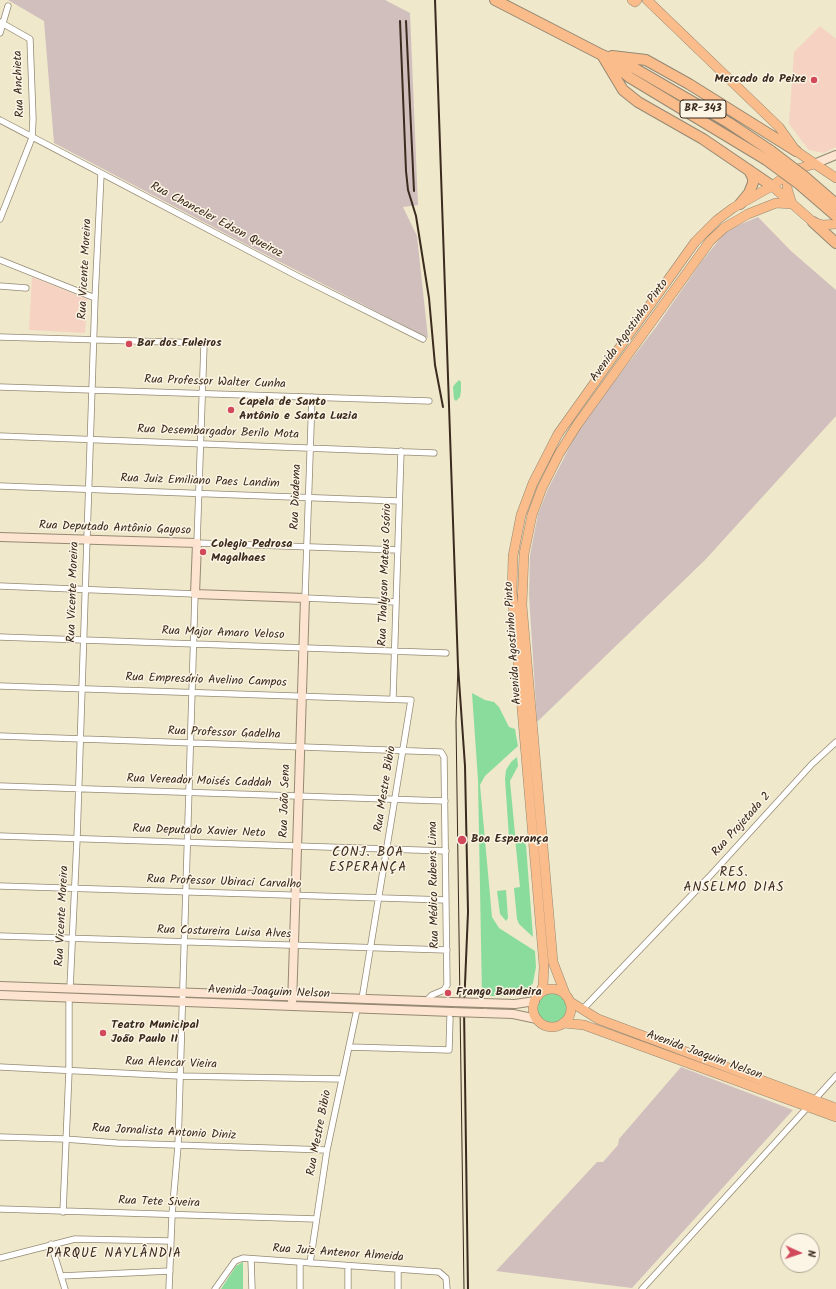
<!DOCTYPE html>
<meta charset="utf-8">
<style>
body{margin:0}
#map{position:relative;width:836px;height:1289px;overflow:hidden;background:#efe8cb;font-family:Kalam,sans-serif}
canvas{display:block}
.north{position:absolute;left:780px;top:1233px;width:40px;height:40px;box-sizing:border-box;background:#fcf5e5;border:1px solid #afa495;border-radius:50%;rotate:93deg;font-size:11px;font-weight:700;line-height:16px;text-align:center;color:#3b2a1e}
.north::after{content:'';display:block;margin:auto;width:14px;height:18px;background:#d1495b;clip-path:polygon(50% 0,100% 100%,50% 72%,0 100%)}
</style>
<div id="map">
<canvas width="836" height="1289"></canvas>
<div class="north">N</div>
</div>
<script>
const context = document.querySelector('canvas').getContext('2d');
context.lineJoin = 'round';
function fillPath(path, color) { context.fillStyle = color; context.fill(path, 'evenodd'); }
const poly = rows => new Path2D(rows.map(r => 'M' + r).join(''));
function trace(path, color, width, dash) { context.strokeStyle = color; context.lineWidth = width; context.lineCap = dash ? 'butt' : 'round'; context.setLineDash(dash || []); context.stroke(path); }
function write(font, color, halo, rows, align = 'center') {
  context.font = font + ' Kalam,sans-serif'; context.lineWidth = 3; context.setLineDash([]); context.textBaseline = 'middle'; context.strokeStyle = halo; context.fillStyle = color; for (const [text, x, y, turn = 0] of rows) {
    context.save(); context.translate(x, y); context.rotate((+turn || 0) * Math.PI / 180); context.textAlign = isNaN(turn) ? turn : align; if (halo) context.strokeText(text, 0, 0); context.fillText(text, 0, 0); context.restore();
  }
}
const built = poly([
 [820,26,836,39,836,147,824,153,809,150,789,124,794,52],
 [32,277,87,299,85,333,29,330]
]);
const industrial = poly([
 [8,0,385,0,410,13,418,205,403,207,417,236,428,338,251,247,54,143,44,21],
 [758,217,791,251,836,290,836,416,705,560,537,722,529,595,530,555,538,514,548,489,581,425,656,327,702,261,727,230],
 [681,1067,793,1110,632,1288,496,1271,597,1162,603,1162,618,1145,619,1139]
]);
const green = poly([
 [459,380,461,382,461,391,460,397,456,401,454,399,453,387,455,384],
 [472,693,485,700,494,702,499,707,509,727,515,729,517,741,518,746,485,776,480,785,492,917,499,928,535,951,536,967,533,983,528,990,516,996,482,996,478,780],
 [517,757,518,766,510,781,515,834,526,845,533,937,519,924,517,919,514,888,520,887,515,838,509,838,505,779,506,770,511,762],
 [506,890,508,918,506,921,500,914,497,891],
 '535 1008a16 16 0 1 1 32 0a16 16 0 1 1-32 0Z',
 [243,1262,243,1289,221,1289,236,1266]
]);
const street = poly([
 [0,22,30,39,33,119,32,138,0,219],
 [0,33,8,6],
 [0,120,297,276,423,339],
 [0,260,95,298],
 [0,286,26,288],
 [0,337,202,343,204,345,197,543,398,550],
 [0,387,429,401],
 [312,397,305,598,396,602],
 [0,436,434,453],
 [0,486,399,501],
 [0,586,195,594,178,1146,172,1215,169,1289],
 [0,637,446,653],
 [0,686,411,700,362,999],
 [393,699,401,451],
 [0,736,441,752,444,757,447,985,444,990,432,995,426,1001],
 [0,786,445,801],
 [0,836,446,851],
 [0,886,446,900],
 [0,936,447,950],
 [70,988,77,839,95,298,101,174],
 [582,1010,709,877,812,764,836,742],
 [349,1047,449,1050,450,1017],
 [0,1067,179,1076,342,1079],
 [0,1137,65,1139,117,1143,327,1150],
 [0,1209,316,1219],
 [63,1212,69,1071,69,997],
 [51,1244,65,1289],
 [0,1258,75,1239,170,1241],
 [251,1259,252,1289],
 [300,1262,300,1289],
 [310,1263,327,1150,357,1009],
 [348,1267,348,1289],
 [398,1270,398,1289],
 [61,1276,170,1271],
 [215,1289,235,1261,243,1258,439,1272,446,1278,447,1289],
 [642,1289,836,1076]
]);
const secondary = poly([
 [814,164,836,155],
 [0,537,197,543,195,594,305,598,292,1005],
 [0,986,452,1002],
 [0,995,452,1012],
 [483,1003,515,1004,535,1001],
 [483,1013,513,1014,537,1019]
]);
const primary = poly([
 [632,0,635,2,637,0],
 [647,0,779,127,796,151,836,178],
 [789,174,787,188,792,204],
 [772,186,813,222,823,225,836,224],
 '533 1008a19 19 0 1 1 38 0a19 19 0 1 1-38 0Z',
 [538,996,543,986,544,966,512,592,513,556,521,515,533,483,558,434,695,242,717,220,733,208,772,186,794,170,814,164],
 [566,996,553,962,522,605,524,554,532,515,542,488,559,454,577,425,710,241,724,228,748,214,776,203,792,204],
 [569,1001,598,1019,836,1108],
 [563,1023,584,1025,836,1117]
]);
const highway = poly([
 [495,0,602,55,634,68,729,123,771,151],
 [602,55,623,90,638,102,703,139,772,186],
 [612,56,646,60,689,84,796,151],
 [612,63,629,77,765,159],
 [740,204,749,193,753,183,753,178,749,170],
 [813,222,836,243]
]);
const tram = poly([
 [458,666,456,721,464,1289]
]);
const rail = poly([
 [435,0,458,666,465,766,468,912,464,1008,468,1289],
 [400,21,406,171,408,190,416,216,429,298,435,365,443,407],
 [406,21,414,191]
]);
const secondaryBridge = poly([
 [452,1002,483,1003],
 [452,1012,483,1013]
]);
const highwayBridge = poly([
 [771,151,805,177,836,204],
 [765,159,799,184,836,216]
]);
const markers = [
 [814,80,4,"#d1495b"],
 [129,344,4,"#d1495b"],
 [231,410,4,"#d1495b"],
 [203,552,4,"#d1495b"],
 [462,840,5,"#d1495b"],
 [448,993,4,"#d1495b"],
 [103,1033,4,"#d1495b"]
];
const shields = [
 [703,109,46]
];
const shieldNames = [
 ["BR-343",703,109]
];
const poiNames = [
 ["Mercado do Peixe",806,80,"right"],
 ["Bar dos Fuleiros",137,344],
 ["Capela de Santo",239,403],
 ["Antônio e Santa Luzia",239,417],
 ["Colegio Pedrosa",211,545],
 ["Magalhaes",211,559],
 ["Boa Esperança",471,840],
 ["Frango Bandeira",456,993],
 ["Teatro Municipal",111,1026],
 ["João Paulo II",111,1040]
];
const streetNames = [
 ["Rua Anchieta",20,84,-92],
 ["Rua Chanceler Edson Queiroz",216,221,28],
 ["Rua Vicente Moreira",86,269,-87],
 ["Avenida Agostinho Pinto",630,331,-54],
 ["Rua Professor Walter Cunha",215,383,2],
 ["Rua Desembargador Berilo Mota",218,433,2],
 ["Rua Juiz Emiliano Paes Landim",200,482,2],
 ["Rua Diadema",297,497,-88],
 ["Rua Deputado Antônio Gayoso",115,529,2],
 ["Rua Thalyson Mateus Osório",386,575,-88],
 ["Rua Vicente Moreira",74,592,-88],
 ["Rua Major Amaro Veloso",223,634,2],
 ["Avenida Agostinho Pinto",514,643,-94],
 ["Rua Empresário Avelino Campos",206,681,2],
 ["Rua Professor Gadelha",224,734,2],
 ["Rua Vereador Moisés Caddah",199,782,2],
 ["Rua Mestre Bibio",386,789,-81],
 ["Rua João Sena",286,801,-88],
 ["Rua Projetada 2",742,825,-48],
 ["Rua Deputado Xavier Neto",199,832,2],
 ["Rua Professor Ubiraci Carvalho",224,883,2],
 ["Rua Médico Rubens Lima",435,885,-91],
 ["Rua Vicente Moreira",63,916,-87],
 ["Rua Costureira Luisa Alves",224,933,2],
 ["Avenida Joaquim Nelson",269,993,2],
 ["Avenida Joaquim Nelson",704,1056,20],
 ["Rua Alencar Vieira",171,1064,2],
 ["Rua Jornalista Antonio Diniz",164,1133,3],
 ["Rua Mestre Bibio",320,1133,-79],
 ["Rua Tete Siveira",159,1203,2],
 ["Rua Juiz Antenor Almeida",338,1254,4]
];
const neighbourhoodNames = [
 ["CONJ. BOA",368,854],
 ["ESPERANÇA",368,869],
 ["RES.",734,874],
 ["ANSELMO DIAS",734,889],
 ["PARQUE NAYLÂNDIA",114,1255]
];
fillPath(built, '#f5d2c2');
fillPath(industrial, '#d1bfbd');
fillPath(green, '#8adc9d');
trace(street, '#958974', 7);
trace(secondary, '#958974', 10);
trace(primary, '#958974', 10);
trace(highway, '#958974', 12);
trace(street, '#fff', 5.5);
trace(secondary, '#fde4d0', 8);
trace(primary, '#f9bc8a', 9);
trace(highway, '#f9bc8a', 10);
trace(tram, '#3b2a1e', 1);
trace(rail, '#3b2a1e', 2);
trace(secondaryBridge, '#958974', 10, []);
trace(highwayBridge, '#958974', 12, []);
trace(secondaryBridge, '#fde4d0', 8);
trace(highwayBridge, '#f9bc8a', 10);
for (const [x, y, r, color] of markers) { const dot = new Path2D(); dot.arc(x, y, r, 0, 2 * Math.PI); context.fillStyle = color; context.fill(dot); trace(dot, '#fcf5e5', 1.5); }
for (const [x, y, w] of shields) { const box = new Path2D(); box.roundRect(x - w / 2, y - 9, w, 18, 3); context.fillStyle = '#fcf5e5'; context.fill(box); trace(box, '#3b2a1e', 1); }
write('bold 11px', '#3b2a1e', null, shieldNames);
write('bold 12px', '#3b2a1e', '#fcf5e5', poiNames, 'left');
write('12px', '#3b2a1e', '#fcf5e5', streetNames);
context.letterSpacing = '1px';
write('13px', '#3b2a1e', '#fcf5e5', neighbourhoodNames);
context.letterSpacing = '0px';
</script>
